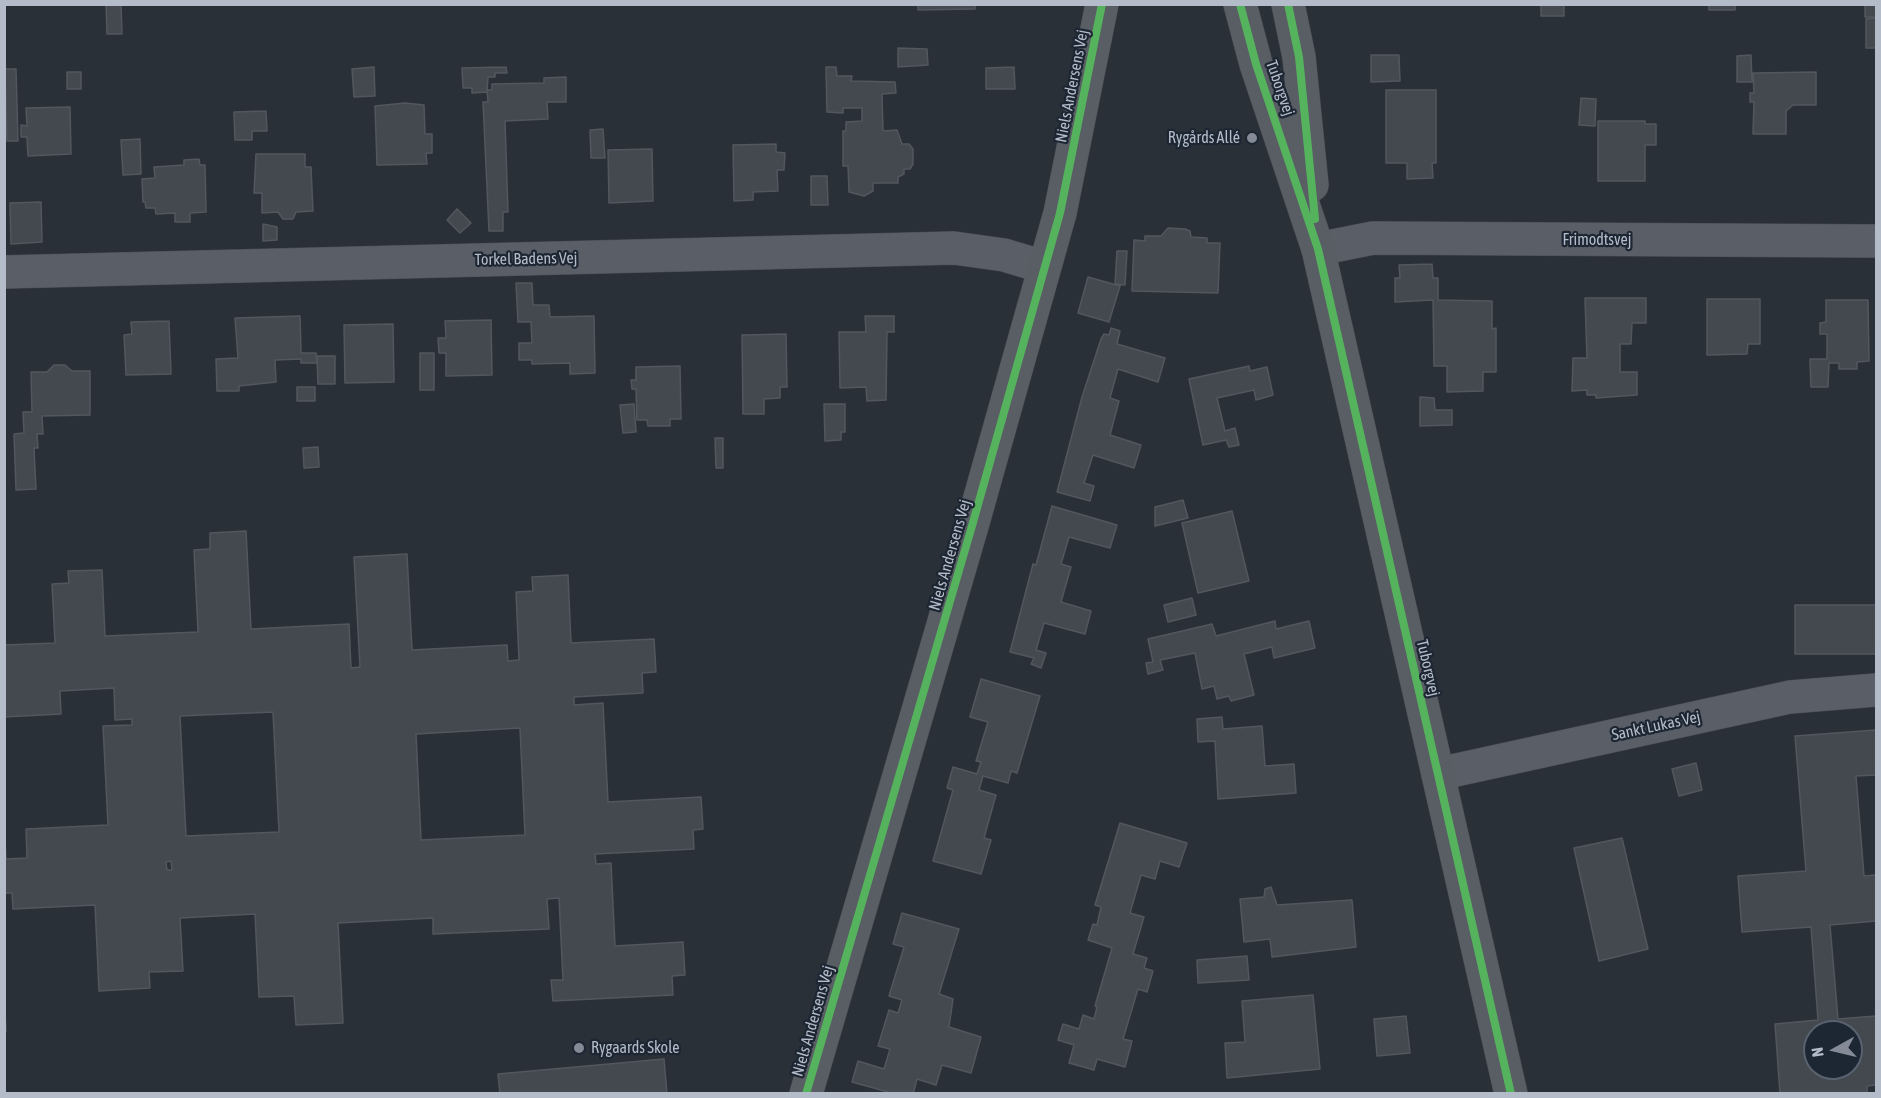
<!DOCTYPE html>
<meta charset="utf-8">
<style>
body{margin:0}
#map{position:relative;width:1881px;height:1098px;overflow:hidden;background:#2a3038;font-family:"Asap Condensed",sans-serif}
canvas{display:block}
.frame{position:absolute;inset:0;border:6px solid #b4bcc9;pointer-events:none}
.north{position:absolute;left:1803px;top:1020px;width:60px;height:60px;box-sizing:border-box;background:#1d2633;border:2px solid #59626f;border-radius:50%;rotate:262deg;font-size:16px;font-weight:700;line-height:24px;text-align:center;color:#b4bcc9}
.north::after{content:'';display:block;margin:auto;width:21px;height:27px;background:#848b96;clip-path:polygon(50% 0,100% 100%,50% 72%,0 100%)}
</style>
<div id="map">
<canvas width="1881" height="1098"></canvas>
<div class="frame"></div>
<div class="north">N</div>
</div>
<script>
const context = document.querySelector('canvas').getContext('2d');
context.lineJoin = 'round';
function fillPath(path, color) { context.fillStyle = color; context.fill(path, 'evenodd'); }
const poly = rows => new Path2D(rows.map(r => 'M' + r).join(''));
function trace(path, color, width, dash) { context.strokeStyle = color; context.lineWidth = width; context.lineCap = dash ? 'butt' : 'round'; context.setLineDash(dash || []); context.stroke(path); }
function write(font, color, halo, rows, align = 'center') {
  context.font = font + ' "Asap Condensed",sans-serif'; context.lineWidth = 4.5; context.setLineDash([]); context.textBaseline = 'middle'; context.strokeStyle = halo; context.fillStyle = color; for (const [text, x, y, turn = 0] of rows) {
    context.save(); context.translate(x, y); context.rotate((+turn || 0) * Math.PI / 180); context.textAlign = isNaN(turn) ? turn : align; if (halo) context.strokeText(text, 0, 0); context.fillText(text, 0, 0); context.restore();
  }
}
const building = poly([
 [106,4,121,4,122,34,107,34,106,4],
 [918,4,975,4,975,9,918,10,918,4],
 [1541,4,1564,4,1564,16,1541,16,1541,4],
 [1709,4,1735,4,1735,10,1709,10,1709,4],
 [1865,4,1876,4,1876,17,1865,17,1865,4],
 [1876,18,1876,48,1866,48,1866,19,1876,18],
 [898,48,927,49,928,65,898,67,898,48],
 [1371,55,1399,55,1400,81,1371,82,1371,55],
 [1751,55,1752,82,1737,82,1737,56,1751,55],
 [374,67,375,96,354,97,352,69,374,67],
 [506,67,507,73,495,73,495,77,488,77,487,92,472,93,472,88,463,88,462,68,506,67],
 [826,67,836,67,837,76,852,76,851,81,895,82,896,93,882,94,883,131,897,130,902,144,909,144,913,149,913,164,910,169,904,169,904,174,898,177,898,183,873,183,873,191,864,196,849,192,848,166,843,166,843,131,846,131,846,122,862,121,862,108,843,108,843,113,827,112,826,67],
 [1014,67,1015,89,986,89,986,68,1014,67],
 [5,69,16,69,18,141,7,141,5,69],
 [67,72,81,72,81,89,67,89,67,72],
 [1816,72,1816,105,1793,105,1786,111,1786,134,1753,134,1754,102,1750,102,1750,93,1754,93,1753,73,1816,72],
 [566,77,566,102,547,102,548,119,505,121,508,212,503,212,503,231,489,231,483,102,488,102,487,90,492,90,492,84,544,83,544,78,566,77],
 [1386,90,1436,90,1436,163,1432,163,1433,178,1407,179,1407,163,1386,163,1386,90],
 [1581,98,1596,99,1595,126,1579,125,1581,98],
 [405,103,424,105,425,134,432,134,432,153,426,153,427,164,377,165,375,106,405,103],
 [70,107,71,154,28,156,27,137,21,137,21,125,27,126,26,108,70,107],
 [266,111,267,131,252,131,252,140,235,140,234,112,266,111],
 [1598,121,1645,121,1645,124,1656,124,1656,145,1645,145,1645,181,1598,181,1598,121],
 [603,129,605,158,591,158,590,130,603,129],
 [140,139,141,174,123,175,121,140,140,139],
 [776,144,776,152,785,153,784,170,777,170,778,191,753,192,753,200,734,201,733,145,776,144],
 [652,149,653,201,609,203,608,150,652,149],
 [256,154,305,154,305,167,311,167,313,211,296,212,293,219,283,219,278,212,262,213,262,193,254,193,256,154],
 [199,159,200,165,205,165,206,212,190,213,190,222,175,222,175,213,156,214,155,208,146,208,145,202,143,202,142,179,155,178,154,167,184,165,184,160,199,159],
 [811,176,827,176,828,205,811,205,811,176],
 [41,202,42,242,11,244,10,203,41,202],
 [457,209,471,223,460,233,447,220,457,209],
 [263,224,277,227,277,240,263,241,263,224],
 [1168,228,1185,229,1190,231,1191,237,1207,238,1207,243,1220,243,1218,293,1132,291,1134,240,1145,241,1145,236,1161,236,1168,228],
 [1117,251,1127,251,1125,285,1115,284,1117,251],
 [1432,264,1433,278,1438,278,1438,300,1492,301,1492,329,1496,328,1496,372,1483,372,1483,391,1447,392,1447,366,1434,366,1433,300,1395,302,1395,278,1400,278,1399,265,1432,264],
 [1088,277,1120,286,1109,322,1078,313,1088,277],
 [516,283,532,283,533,305,549,305,550,317,594,316,595,373,570,374,570,363,532,364,532,360,519,360,519,343,532,343,531,322,518,322,516,283],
 [1585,298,1646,298,1646,323,1632,323,1631,344,1620,344,1620,372,1637,372,1637,395,1596,398,1596,395,1587,395,1587,390,1572,391,1573,358,1587,358,1585,298],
 [1707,299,1760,299,1760,344,1748,344,1747,354,1707,355,1707,299],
 [1826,300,1868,300,1869,361,1857,362,1857,369,1839,369,1839,363,1829,363,1828,387,1811,387,1810,359,1827,359,1827,334,1820,334,1820,323,1826,322,1826,300],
 [300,316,301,353,316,353,317,363,301,363,301,359,275,360,276,382,239,386,239,391,217,391,216,359,238,358,235,318,300,316],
 [865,316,894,316,894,332,887,332,886,400,867,401,866,387,840,388,839,332,866,332,865,316],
 [491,320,492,375,446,376,446,353,439,353,438,338,446,338,445,321,491,320],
 [169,321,171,374,126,375,124,335,132,334,131,322,169,321],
 [393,324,394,382,345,383,344,325,393,324],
 [1111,328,1120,331,1117,344,1165,358,1158,382,1118,369,1110,398,1119,401,1110,435,1141,445,1134,468,1093,455,1084,483,1094,486,1090,501,1057,492,1082,397,1101,339,1104,334,1109,335,1111,328],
 [786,334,787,387,780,387,780,398,764,399,764,414,743,414,742,335,786,334],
 [420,353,434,353,434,390,420,390,420,353],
 [317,356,335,356,335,384,318,384,317,356],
 [54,365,65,365,72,371,90,371,90,415,42,416,43,434,37,434,38,448,34,448,36,489,16,490,14,434,24,433,23,412,32,412,31,372,47,372,54,365],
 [680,366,681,419,670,419,670,426,648,426,647,420,637,420,636,389,632,389,631,380,636,380,636,367,680,366],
 [1249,366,1250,371,1267,367,1273,395,1256,400,1254,390,1217,398,1225,431,1235,428,1239,445,1229,447,1226,440,1203,445,1189,379,1249,366],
 [297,387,315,387,315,401,297,401,297,387],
 [1420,397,1434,398,1435,410,1452,410,1452,425,1420,426,1420,397],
 [634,404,636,432,623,433,620,405,634,404],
 [824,404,845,404,845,432,841,432,841,440,825,441,824,404],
 [715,438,723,438,723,468,716,468,715,438],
 [318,447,319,467,304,468,303,448,318,447],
 [1183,500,1188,518,1155,526,1155,507,1183,500],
 [1052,506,1117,525,1110,548,1069,537,1061,564,1071,567,1061,602,1091,611,1085,634,1044,623,1036,650,1046,653,1041,668,1031,664,1034,658,1010,652,1033,564,1036,565,1052,506],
 [1232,511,1249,581,1198,593,1182,523,1232,511],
 [246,531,251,629,349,624,351,668,360,667,354,557,407,554,412,650,507,645,508,661,519,660,516,592,533,591,532,577,568,575,571,643,654,639,656,672,642,673,643,693,574,697,574,705,603,703,608,802,701,797,703,829,693,830,694,849,595,854,596,864,611,863,615,946,683,942,685,975,672,976,673,995,553,1001,551,980,563,980,559,898,547,899,549,929,433,934,433,918,338,923,343,1023,296,1025,294,996,259,997,255,914,180,918,183,971,149,972,150,988,99,991,95,905,13,909,12,893,4,893,4,821,6,859,27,858,26,829,108,825,103,726,132,725,132,719,115,720,114,688,60,691,61,714,4,717,4,645,55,643,52,584,69,583,68,571,102,570,105,636,198,632,194,550,210,549,210,533,246,531],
 [273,712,279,832,186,836,180,716,273,712],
 [520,728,525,835,421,840,416,734,520,728],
 [171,861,172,870,167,870,166,862,171,861],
 [1192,598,1196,615,1168,622,1164,605,1192,598],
 [1795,605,1876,605,1876,654,1795,654,1795,605],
 [1275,621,1276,629,1309,621,1315,648,1274,658,1272,647,1244,654,1254,695,1231,701,1229,696,1217,699,1214,686,1202,689,1195,653,1160,660,1163,670,1148,674,1146,663,1153,662,1148,639,1212,624,1216,636,1275,621],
 [981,679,1040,696,1017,773,1011,771,1008,783,983,776,979,790,996,795,984,838,991,840,981,874,933,861,953,790,947,788,953,767,977,774,981,762,976,761,988,722,970,717,981,679],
 [1222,717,1223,729,1262,726,1265,766,1294,764,1296,793,1218,799,1215,741,1198,742,1197,719,1222,717],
 [1876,730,1876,775,1856,776,1864,876,1876,875,1876,921,1830,925,1838,1019,1876,1016,1876,1085,1867,1086,1867,1094,1780,1093,1775,1024,1818,1020,1811,927,1742,932,1738,876,1806,871,1795,736,1876,730],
 [1815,1032,1851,1032,1851,1068,1815,1068,1815,1032],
 [1696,763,1702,790,1679,796,1672,769,1696,763],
 [1120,823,1187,843,1179,867,1160,861,1155,879,1141,875,1130,913,1144,917,1133,954,1147,958,1144,968,1153,971,1147,992,1138,989,1123,1039,1132,1041,1125,1067,1097,1059,1094,1070,1069,1063,1074,1045,1058,1040,1063,1024,1079,1029,1083,1015,1094,1019,1097,1007,1095,1006,1112,948,1088,940,1093,924,1097,925,1101,907,1095,905,1120,823],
 [1622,838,1648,949,1599,961,1574,848,1622,838],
 [1271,887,1277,905,1352,900,1356,947,1272,957,1270,939,1244,942,1240,899,1264,897,1265,889,1271,887],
 [902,913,959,929,939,994,953,999,949,1027,981,1037,971,1073,942,1065,936,1085,917,1079,913,1094,895,1094,852,1082,858,1061,884,1069,890,1049,878,1046,889,1010,898,1013,902,1000,889,996,904,947,893,944,902,913],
 [1247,956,1249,980,1198,983,1197,960,1247,956],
 [4,994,6,1031,4,1031,4,994],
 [1313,995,1320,1069,1227,1078,1225,1043,1245,1042,1242,1001,1313,995],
 [1406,1016,1410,1053,1377,1056,1374,1019,1406,1016],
 [664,1059,667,1094,500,1094,498,1074,664,1059]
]);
const street = poly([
 [1318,249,1373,238,1876,241],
 [4,272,954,248,1004,255,1044,267],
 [1438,774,1790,697,1876,690]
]);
const secondary = poly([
 [1240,4,1256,64,1318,249,1511,1094],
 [1288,4,1299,57,1312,185],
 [806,1094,972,526,1060,213,1102,4]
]);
const cycleway = poly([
 [1240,4,1256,64,1318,249,1511,1094],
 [1288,4,1299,57,1315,219],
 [806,1094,972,526,1060,213,1102,4]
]);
const markers = [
 [1252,138,6,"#848b96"],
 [579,1048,6,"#848b96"]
];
const streetNames = [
 ["Niels Andersens Vej",1072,86,-79],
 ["Tuborgvej",1280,88,71],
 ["Frimodtsvej",1597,240],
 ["Torkel Badens Vej",526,259,-1],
 ["Niels Andersens Vej",950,555,-74],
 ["Tuborgvej",1428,668,77],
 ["Sankt Lukas Vej",1656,726,-12],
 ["Niels Andersens Vej",813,1021,-74]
];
const poiNames = [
 ["Rygårds Allé",1240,138],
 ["Rygaards Skole",591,1048,"left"]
];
fillPath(building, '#444950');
trace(building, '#52575f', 1.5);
trace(street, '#484c53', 34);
trace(secondary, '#484c53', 34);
trace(street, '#5a5e66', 33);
trace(secondary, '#595d64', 33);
trace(cycleway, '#56b35d', 8);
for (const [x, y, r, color] of markers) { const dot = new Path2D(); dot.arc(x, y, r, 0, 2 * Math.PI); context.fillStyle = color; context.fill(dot); trace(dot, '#1d2633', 2); }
write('16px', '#b4bcc9', '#1d2633', streetNames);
write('16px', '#b4bcc9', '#1d2633', poiNames, 'right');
</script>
